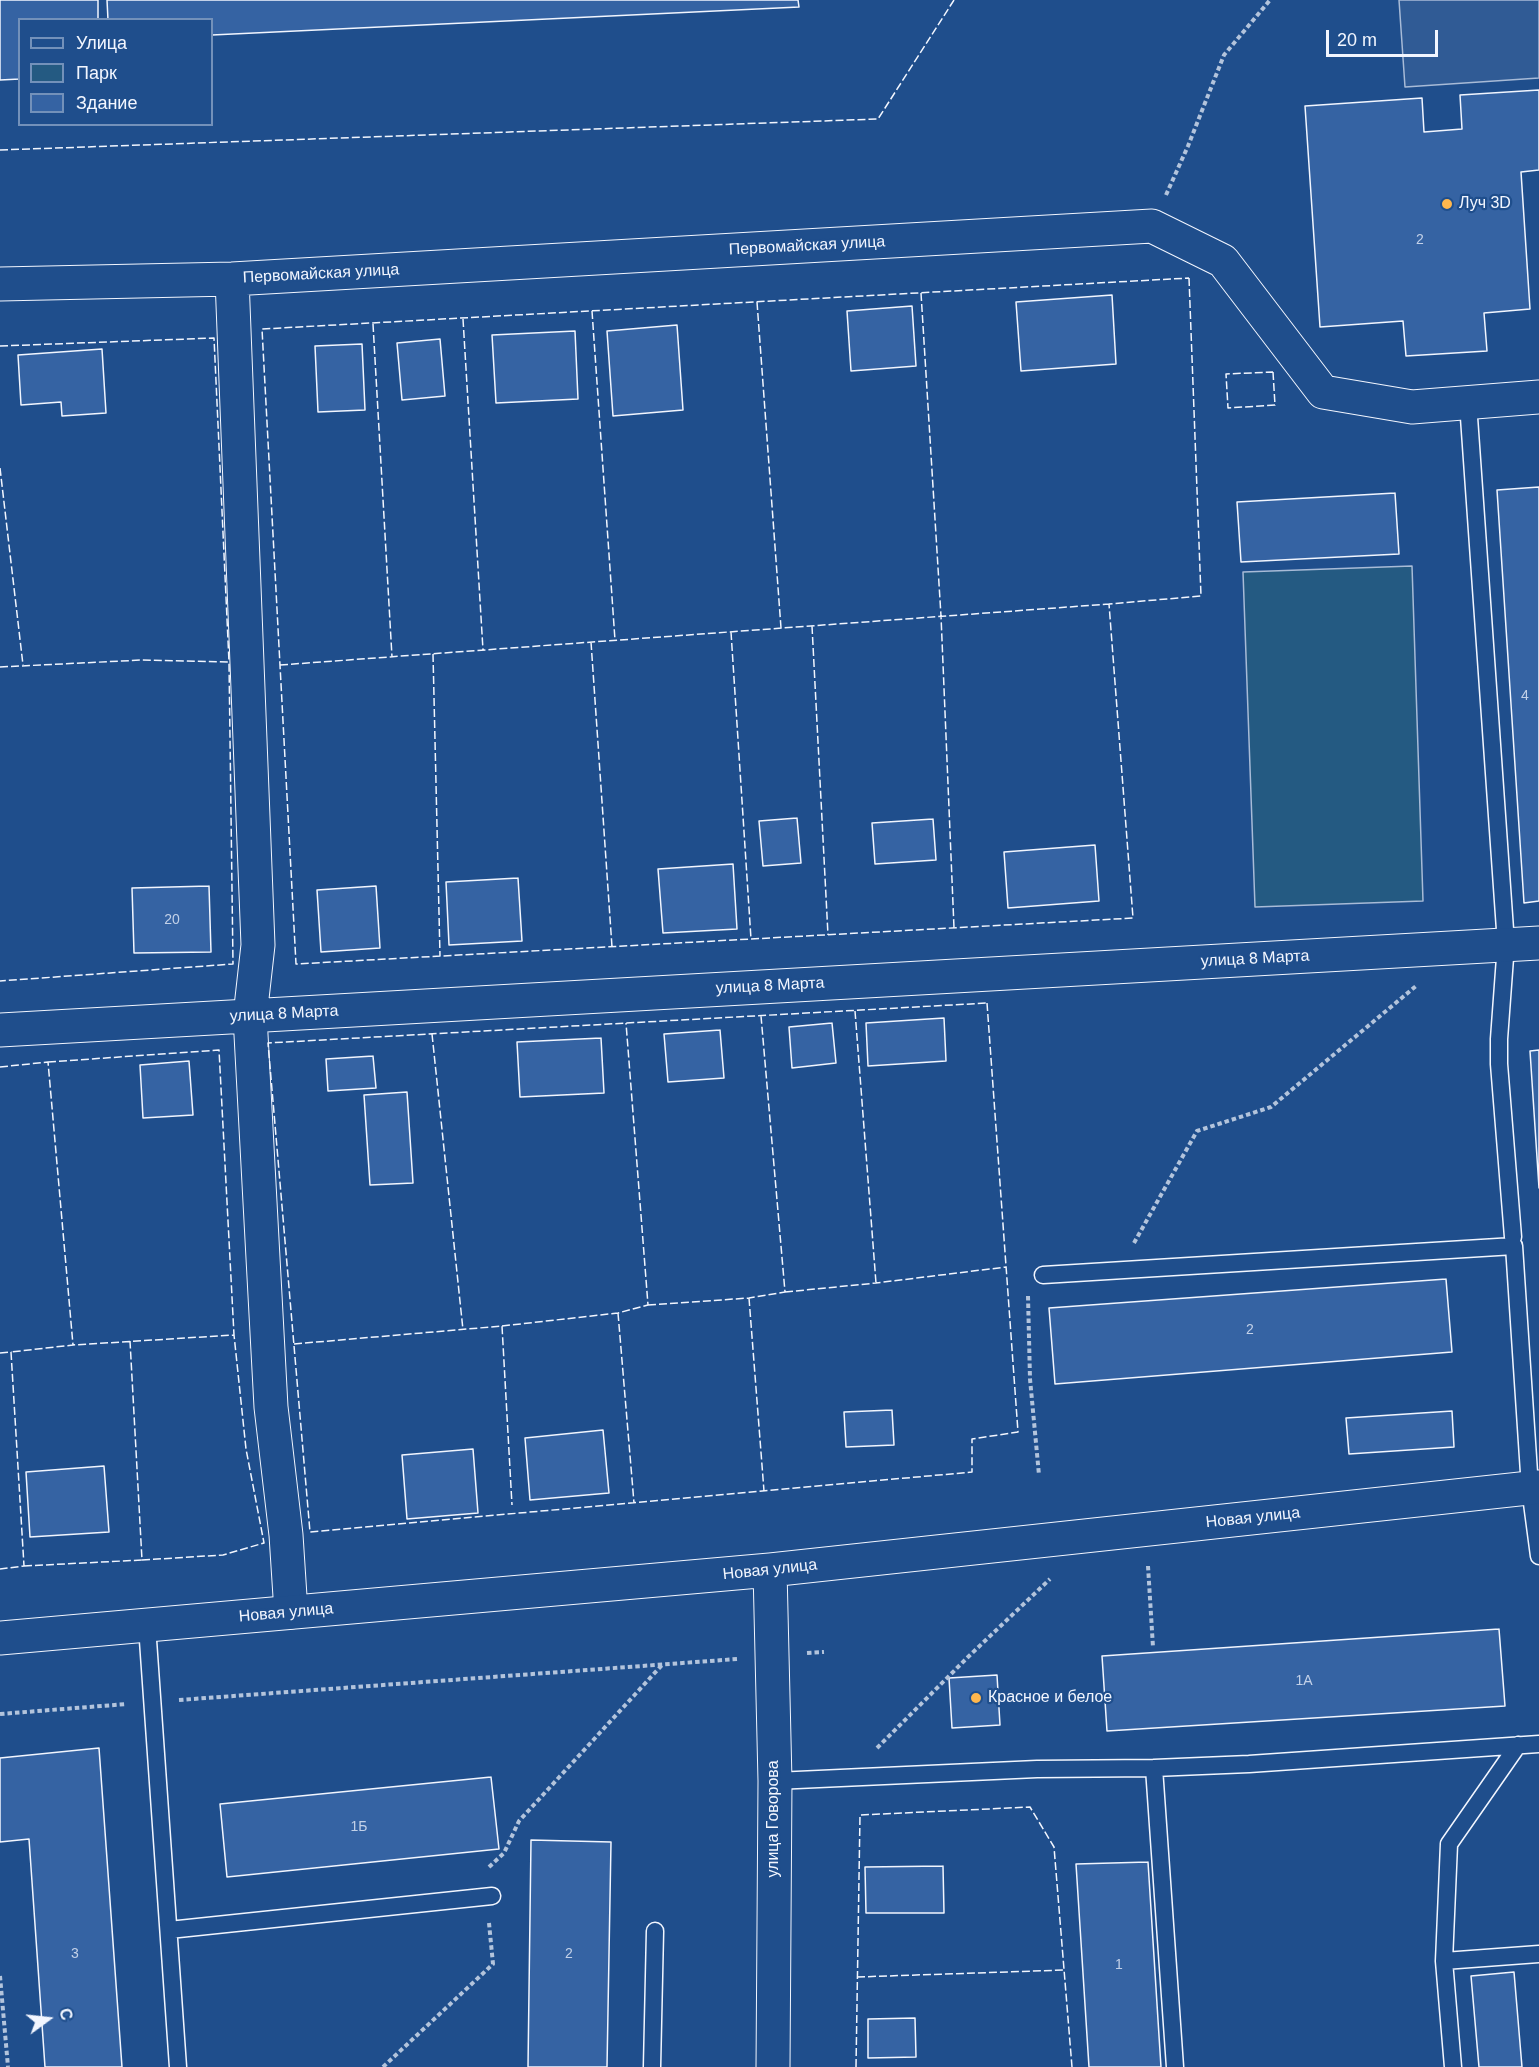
<!DOCTYPE html>
<meta charset="utf-8">
<style>
body{margin:0}
#map{position:relative;width:1539px;height:2067px;overflow:hidden;background:#1f4e8c;font-family:Helvetica,sans-serif}
canvas{display:block}
.legend{position:absolute;left:18px;top:18px;width:195px;height:108px;box-sizing:border-box;background:#1f4e8c;border:2px solid #7391ba;margin:0;padding:8px 10px;list-style:none;font-size:18px;color:#f2f6ff}
.legend li{display:flex;align-items:center;gap:12px;height:30px}
.legend b{width:30px;border:2px solid #7391ba}
.north{position:absolute;left:18px;top:1989px;width:60px;height:60px;-webkit-text-stroke:4px #1f4e8c;paint-order:stroke;rotate:75deg;font-size:16px;font-weight:700;line-height:24px;text-align:center;color:#f2f6ff}
.north::after{content:'';display:block;margin:auto;width:21px;height:27px;background:#f2f6ff;clip-path:polygon(50% 0,100% 100%,50% 72%,0 100%)}
.scale{position:absolute;left:1326px;top:30px;width:112px;height:27px;box-sizing:border-box;border:3px solid #f2f6ff;border-top:0;padding-left:8px;font-size:18px;line-height:21px;white-space:nowrap;color:#f2f6ff;-webkit-text-stroke:4px #1f4e8c;paint-order:stroke}
</style>
<div id="map">
<canvas width="1539" height="2067"></canvas>
<ul class="legend">
<li><b style="height:8px;background:#1f4e8c"></b>Улица</li>
<li><b style="height:16px;background:#245a82"></b>Парк</li>
<li><b style="height:16px;background:#3563a3"></b>Здание</li>
</ul>
<div class="north">С</div>
<div class="scale">20 m</div>
</div>
<script>
const context = document.querySelector('canvas').getContext('2d');
context.lineJoin = 'round';
function fillPath(path, color) { context.fillStyle = color; context.fill(path, 'evenodd'); }
const poly = rows => new Path2D(rows.map(r => 'M' + r).join(''));
function trace(path, color, width, dash) { context.strokeStyle = color; context.lineWidth = width; context.lineCap = dash ? 'butt' : 'round'; context.setLineDash(dash || []); context.stroke(path); }
function write(font, color, halo, rows, align = 'center') {
  context.font = font + ' Helvetica,sans-serif'; context.lineWidth = 4.5; context.setLineDash([]); context.textBaseline = 'middle'; context.strokeStyle = halo; context.fillStyle = color; for (const [text, x, y, turn = 0] of rows) {
    context.save(); context.translate(x, y); context.rotate((+turn || 0) * Math.PI / 180); context.textAlign = isNaN(turn) ? turn : align; if (halo) context.strokeText(text, 0, 0); context.fillText(text, 0, 0); context.restore();
  }
}
const green = poly([
 [1412,566,1423,901,1255,907,1243,572,1412,566]
]);
const parking = poly([
 [1399,0,1539,0,1539,78,1405,87,1399,0]
]);
const building = poly([
 [0,0,98,0,98,20,20,20,20,79,0,80,0,0],
 [107,0,798,0,799,7,212,35,212,20,108,20,107,0],
 [1539,90,1539,170,1521,172,1530,309,1484,313,1487,351,1406,356,1403,321,1320,327,1305,106,1422,98,1424,132,1462,129,1460,95,1539,90],
 [1112,295,1116,364,1021,371,1016,302,1112,295],
 [912,306,916,366,851,371,847,311,912,306],
 [677,325,683,410,613,416,607,331,677,325],
 [575,331,578,399,496,403,492,335,575,331],
 [440,339,445,396,402,400,397,343,440,339],
 [362,344,365,410,318,412,315,346,362,344],
 [102,349,106,413,62,416,61,402,21,405,18,355,102,349],
 [1539,487,1539,901,1524,903,1497,490,1539,487],
 [1395,493,1399,554,1241,562,1237,502,1395,493],
 [797,818,801,863,763,866,759,821,797,818],
 [933,819,936,860,875,864,872,823,933,819],
 [1095,845,1099,901,1008,908,1004,852,1095,845],
 [733,864,737,929,663,933,658,869,733,864],
 [518,878,522,941,449,945,446,882,518,878],
 [209,886,211,952,134,953,132,888,209,886],
 [376,886,380,948,321,952,317,890,376,886],
 [944,1018,946,1061,868,1066,866,1023,944,1018],
 [832,1023,836,1063,792,1068,789,1027,832,1023],
 [720,1030,724,1078,668,1082,664,1034,720,1030],
 [601,1038,604,1093,520,1097,517,1042,601,1038],
 [1539,1050,1539,1188,1530,1051,1539,1050],
 [373,1056,376,1088,328,1091,326,1059,373,1056],
 [189,1061,193,1115,143,1118,140,1065,189,1061],
 [407,1092,413,1183,370,1185,364,1095,407,1092],
 [1446,1279,1452,1352,1055,1384,1049,1308,1446,1279],
 [892,1410,894,1445,846,1447,844,1412,892,1410],
 [1452,1411,1454,1447,1349,1454,1346,1418,1452,1411],
 [603,1430,609,1493,530,1500,525,1438,603,1430],
 [473,1449,478,1513,407,1519,402,1455,473,1449],
 [104,1466,109,1532,30,1537,26,1472,104,1466],
 [1499,1629,1505,1706,1107,1731,1102,1656,1499,1629],
 [997,1675,1000,1725,952,1728,949,1678,997,1675],
 [99,1748,122,2067,45,2067,29,1839,0,1842,0,1758,99,1748],
 [491,1777,499,1849,227,1877,220,1804,491,1777],
 [531,1840,611,1842,607,2067,528,2067,531,1840],
 [1148,1862,1161,2067,1089,2067,1076,1864,1148,1862],
 [943,1866,944,1913,866,1913,865,1867,943,1866],
 [1514,1972,1522,2067,1479,2067,1471,1976,1514,1972],
 [915,2018,916,2057,868,2058,868,2019,915,2018]
]);
const path = poly([
 [1166,195,1188,146,1224,55,1270,0],
 [1134,1243,1197,1131,1271,1107,1416,986],
 [1028,1296,1030,1379,1039,1475],
 [1148,1566,1153,1647],
 [807,1653,824,1652],
 [179,1700,737,1659],
 [0,1714,127,1704],
 [877,1748,968,1657,1050,1579],
 [489,1867,504,1853,519,1821,662,1665],
 [0,1976,8,2067],
 [383,2067,493,1964,489,1923]
]);
const lane = poly([
 [1468,403,1506,944,1499,1039,1499,1064,1513,1237],
 [1043,1275,1514,1246,1530,1488,1539,1556],
 [147,1626,178,2067],
 [1518,1745,1449,1844,1444,1961,1539,1954],
 [1154,1768,1175,2067],
 [775,1781,1037,1769,1154,1768,1249,1764,1539,1744],
 [169,1930,492,1896],
 [1444,1961,1453,2067],
 [652,2067,655,1931]
]);
const street = poly([
 [232,279,258,945,250,1016,271,1407,286,1535,291,1612],
 [0,284,232,279,1152,226,1223,261,1323,392,1412,407,1539,397],
 [0,1030,1539,943]
]);
const secondary = poly([
 [770,1570,775,1781,773,2067],
 [0,1638,770,1570,1539,1487]
]);
const fence = poly([
 [0,150,878,119,954,0],
 [1189,278,1201,596,1109,604,1133,918,296,964,262,329,1189,278],
 [921,293,941,616,954,928],
 [757,302,781,628],
 [592,311,615,640],
 [463,319,483,650],
 [373,324,392,657],
 [0,346,214,338,229,662],
 [1273,372,1275,405,1228,408,1226,374,1273,372],
 [0,468,23,665],
 [812,626,828,935],
 [731,632,751,939],
 [591,642,612,947],
 [433,654,440,956],
 [280,665,1109,604],
 [0,667,142,660,229,662,233,964,0,981],
 [987,1003,1018,1432,972,1439,972,1472,310,1532,268,1043,987,1003],
 [855,1011,876,1283],
 [432,1034,463,1330],
 [48,1062,219,1050,234,1335,73,1345],
 [0,1067,48,1062,73,1345,11,1352],
 [785,1292,876,1283,1006,1267],
 [749,1298,764,1491],
 [648,1305,749,1298,785,1292,761,1016],
 [618,1313,634,1503],
 [502,1326,618,1313,648,1305,626,1023],
 [294,1344,502,1326,512,1505],
 [0,1353,11,1352,24,1566,0,1569],
 [142,1560,223,1555,264,1543,246,1449,234,1335],
 [24,1566,142,1560,130,1341],
 [857,1977,1064,1970],
 [856,2067,860,1815,1030,1807,1054,1847,1072,2067]
]);
const markers = [
 [1447,204,6,"#ffb74d"],
 [976,1698,6,"#ffb74d"]
];
const numberNames = [
 ["2",1420,240],
 ["4",1525,696],
 ["20",172,920],
 ["2",1250,1330],
 ["1А",1304,1681],
 ["1Б",359,1827],
 ["3",75,1954],
 ["2",569,1954],
 ["1",1119,1965]
];
const poiNames = [
 ["Луч 3D",1459,204],
 ["Красное и белое",988,1698]
];
const streetNames = [
 ["Первомайская улица",807,246,-3],
 ["Первомайская улица",321,274,-3],
 ["улица 8 Марта",1255,959,-3],
 ["улица 8 Марта",770,986,-3],
 ["улица 8 Марта",284,1014,-3],
 ["Новая улица",1253,1518,-6],
 ["Новая улица",770,1570,-6],
 ["Новая улица",286,1613,-5],
 ["улица Говорова",774,1819,-90]
];
fillPath(green, '#245a82');
trace(green, '#a8bbd7', 1.5);
fillPath(parking, '#305b95');
trace(parking, '#a8bbd7', 1.5);
fillPath(building, '#3563a3');
trace(building, '#f2f6ff', 1.5);
trace(lane, '#f2f6ff', 19);
trace(street, '#f2f6ff', 35);
trace(secondary, '#f2f6ff', 35);
trace(path, '#b3c4dc', 4, [4.5, 3]);
trace(lane, '#1f4e8c', 16);
trace(street, '#1f4e8c', 33);
trace(secondary, '#1f4e8c', 33);
trace(fence, '#f2f6ff', 1.5, [8, 3]);
for (const [x, y, r, color] of markers) { const dot = new Path2D(); dot.arc(x, y, r, 0, 2 * Math.PI); context.fillStyle = color; context.fill(dot); trace(dot, '#1f4e8c', 2); }
write('14px', '#c3d1e8', null, numberNames);
write('16px', '#f2f6ff', '#1f4e8c', poiNames, 'left');
write('16px', '#f2f6ff', '#1f4e8c', streetNames);
</script>
